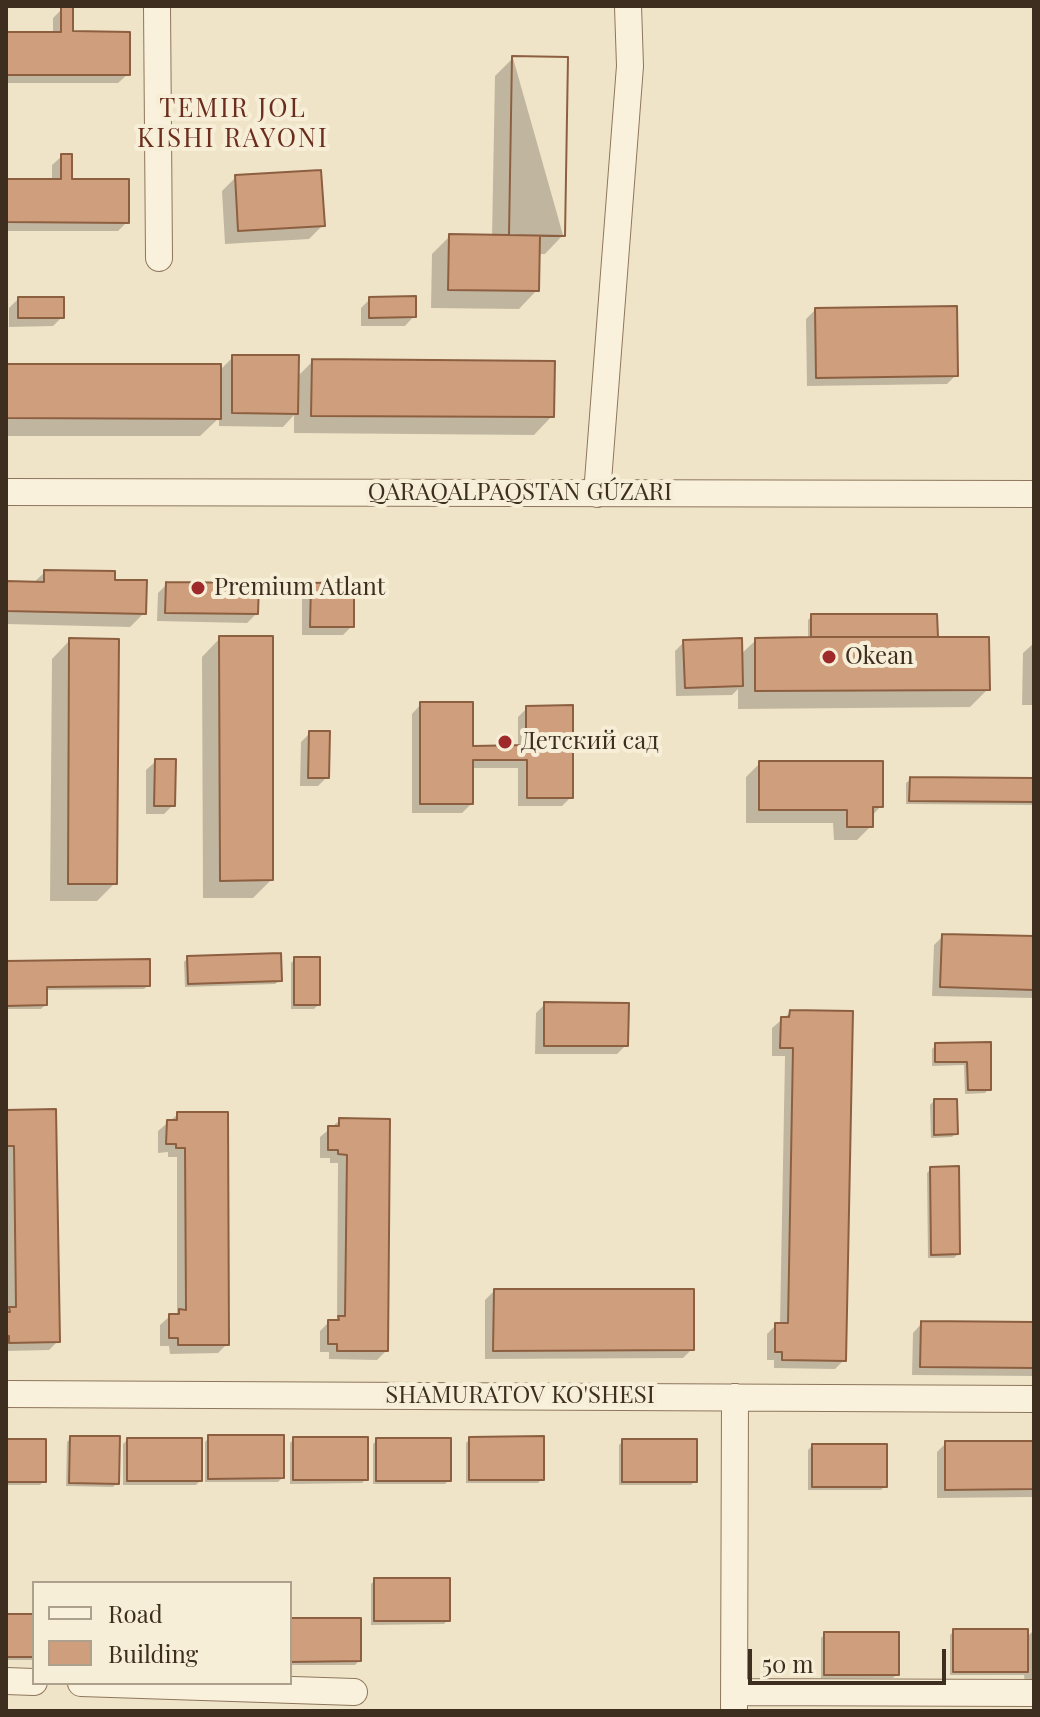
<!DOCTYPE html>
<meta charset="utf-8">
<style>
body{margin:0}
#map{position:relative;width:1040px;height:1717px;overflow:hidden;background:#f0e4c8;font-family:"Playfair Display",serif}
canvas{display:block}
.frame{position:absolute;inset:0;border:8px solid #3d2e20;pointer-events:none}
.legend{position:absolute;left:32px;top:1581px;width:260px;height:104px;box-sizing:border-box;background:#f7eed8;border:2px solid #ada18e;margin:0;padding:10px 14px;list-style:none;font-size:24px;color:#3d2e20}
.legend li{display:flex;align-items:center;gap:16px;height:40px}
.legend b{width:40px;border:2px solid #ada18e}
.scale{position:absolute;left:748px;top:1649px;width:198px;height:36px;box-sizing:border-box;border:4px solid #3d2e20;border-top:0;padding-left:10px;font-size:24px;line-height:28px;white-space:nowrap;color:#3d2e20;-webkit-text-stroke:6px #f7eed8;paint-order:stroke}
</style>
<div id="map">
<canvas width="1040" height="1717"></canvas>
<div class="frame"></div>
<ul class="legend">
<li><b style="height:10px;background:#faf1dc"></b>Road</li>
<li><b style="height:22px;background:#cf9f7d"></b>Building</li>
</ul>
<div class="scale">50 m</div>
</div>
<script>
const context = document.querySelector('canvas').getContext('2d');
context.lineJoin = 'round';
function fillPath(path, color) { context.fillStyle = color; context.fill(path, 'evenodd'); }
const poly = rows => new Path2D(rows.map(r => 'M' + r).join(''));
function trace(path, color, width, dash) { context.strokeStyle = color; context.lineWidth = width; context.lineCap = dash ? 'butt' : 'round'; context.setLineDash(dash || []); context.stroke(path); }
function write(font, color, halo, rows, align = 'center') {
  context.font = font + ' "Playfair Display",serif'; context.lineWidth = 8; context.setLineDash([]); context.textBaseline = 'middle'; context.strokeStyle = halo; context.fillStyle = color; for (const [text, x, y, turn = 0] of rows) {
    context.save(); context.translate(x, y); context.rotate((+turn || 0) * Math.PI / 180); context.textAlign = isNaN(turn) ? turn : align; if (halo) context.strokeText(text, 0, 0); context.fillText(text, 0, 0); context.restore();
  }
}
const shadow = poly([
 [62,9,71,33,128,74,118,83,6,83,6,34,53,34,53,18],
 [513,58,563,235,545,254,538,254,537,290,519,309,431,308,432,254,450,236,492,237,495,76],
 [62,156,70,181,127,222,118,231,6,231,6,181,52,181,52,165],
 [236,177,323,225,309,239,225,244,222,191],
 [18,299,62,317,53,326,9,327,9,308],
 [370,299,414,316,405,326,361,326,361,308],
 [815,310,956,375,947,384,807,386,806,319],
 [233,357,296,378,313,361,552,416,534,435,294,433,294,415,283,427,219,426,219,418,200,436,6,436,6,366,219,371],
 [45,572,113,582,144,613,130,627,6,624,6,583,33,583],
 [167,584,256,614,247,623,157,621,158,593],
 [311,585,352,626,343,635,302,635,302,594],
 [812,616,936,639,988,689,970,707,738,709,738,689,732,695,676,696,675,651,684,642,740,655,756,640,808,640,808,620],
 [220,638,271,880,253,898,203,898,202,657],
 [70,640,115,883,97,901,50,901,52,659],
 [1034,643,1034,705,1022,705,1023,653],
 [421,704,471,748,518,747,518,717,527,708,571,797,562,806,518,806,518,768,471,768,471,804,462,813,412,813,412,714],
 [310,733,327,777,318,786,300,786,301,742],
 [156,761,173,805,164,814,146,814,146,770],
 [760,763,881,806,871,817,871,826,857,840,834,840,833,823,746,823,746,777],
 [911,779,1034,780,1034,805,906,804,906,783],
 [943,936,1034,938,1034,998,932,996,934,945],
 [188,958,280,980,275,984,185,987,184,962],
 [295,959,318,1005,314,1009,291,1009,291,963],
 [6,963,148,985,144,989,45,990,45,1005,41,1009,6,1009],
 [545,1004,626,1045,617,1054,535,1054,536,1013],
 [791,1012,844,1360,835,1369,774,1368,774,1360,767,1360,767,1334,776,1325,780,1325,785,1056,772,1056,772,1028],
 [989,1044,989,1089,985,1093,965,1094,964,1065,932,1066,932,1049,936,1045],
 [934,1101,956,1133,952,1137,931,1138,930,1105],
 [54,1111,58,1341,49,1350,6,1351,6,1314,8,1312,6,1112],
 [178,1114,227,1344,218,1353,170,1354,169,1346,160,1346,160,1325,170,1316,175,1316,177,1314,177,1157,168,1157,168,1152,158,1153,158,1131],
 [340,1120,386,1351,377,1360,329,1359,329,1352,320,1352,320,1331,329,1322,335,1322,337,1320,338,1163,330,1163,330,1158,320,1158,320,1137],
 [931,1169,958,1254,954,1258,928,1258,927,1173],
 [494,1291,692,1349,683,1358,485,1359,485,1300],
 [922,1323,1034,1324,1034,1376,912,1375,913,1333],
 [209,1437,282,1478,278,1482,205,1482,205,1442],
 [71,1438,117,1483,113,1487,66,1486,67,1442],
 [294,1439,366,1479,362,1483,290,1484,290,1443],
 [470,1439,542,1479,538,1483,466,1483,466,1443],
 [127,1440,200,1481,196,1485,123,1485,123,1444],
 [377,1440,449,1480,445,1484,373,1484,373,1444],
 [6,1441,44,1481,40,1485,6,1485],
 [623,1441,695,1481,691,1485,619,1485,619,1445],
 [946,1443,1034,1443,1034,1495,1032,1497,937,1498,937,1452],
 [812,1446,885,1486,881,1490,808,1490,808,1450],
 [375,1580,448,1620,444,1624,371,1625,371,1584],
 [6,1616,34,1616,34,1660,6,1660],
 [290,1620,359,1661,355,1665,290,1665],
 [1034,1630,1034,1685,1025,1685,1024,1675,950,1675,950,1635,954,1631,1026,1638],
 [825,1634,897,1674,893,1678,821,1678,821,1638]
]);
const building = poly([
 [61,7,73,7,73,31,130,32,130,75,6,75,6,32,61,32,61,7],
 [512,56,568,57,565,236,540,236,539,291,448,290,449,234,509,235,512,56],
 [512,56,568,57,565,236,509,235,512,56],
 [61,154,72,154,72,179,129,179,129,223,6,222,6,179,61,179,61,154],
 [321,170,325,226,238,231,235,175,321,170],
 [416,296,416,317,369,318,369,297,416,296],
 [18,297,64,297,64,318,18,318,18,297],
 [957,306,958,376,816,378,815,308,957,306],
 [232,355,299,355,298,414,232,413,232,355],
 [312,359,555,361,554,417,311,416,312,359],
 [6,364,221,364,221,419,6,418,6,364],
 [44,570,115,571,115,580,147,580,146,614,6,611,6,581,44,582,44,570],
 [166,582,259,583,258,614,165,613,166,582],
 [354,582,354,627,310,627,311,583,354,582],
 [811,614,937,614,938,637,811,637,811,614],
 [219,636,273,636,273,880,220,881,219,636],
 [811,637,989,637,990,690,755,691,755,638,811,637],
 [69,638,119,639,117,884,68,884,69,638],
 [742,638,743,686,685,688,683,640,742,638],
 [420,702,473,702,473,746,526,745,526,706,573,705,573,798,527,798,527,760,473,760,473,804,420,804,420,702],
 [309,731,330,731,329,778,308,778,309,731],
 [155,759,176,759,175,806,154,806,155,759],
 [759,761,883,761,883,807,873,807,873,827,847,827,847,810,759,810,759,761],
 [910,777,1034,778,1034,802,909,801,910,777],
 [942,934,1034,936,1034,990,940,987,942,934],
 [281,953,282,981,188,984,187,956,281,953],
 [294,957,320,957,320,1005,294,1005,294,957],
 [150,959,150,986,47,987,47,1005,6,1006,6,961,150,959],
 [544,1002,629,1003,628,1046,544,1046,544,1002],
 [790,1010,853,1011,846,1361,782,1360,782,1352,775,1352,775,1323,788,1323,793,1048,780,1048,781,1017,789,1017,790,1010],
 [991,1042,991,1090,968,1090,967,1062,935,1062,935,1043,991,1042],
 [934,1099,957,1099,958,1134,934,1135,934,1099],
 [56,1109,60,1342,9,1343,9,1336,6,1336,6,1312,10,1312,9,1307,16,1307,14,1146,6,1146,6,1110,56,1109],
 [177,1112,228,1112,229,1345,178,1345,178,1338,169,1338,169,1314,179,1314,179,1309,186,1310,185,1148,176,1148,176,1144,166,1144,167,1120,177,1120,177,1112],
 [339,1118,390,1119,388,1351,337,1351,337,1344,328,1344,328,1320,339,1320,338,1316,345,1316,347,1155,338,1154,338,1150,328,1150,328,1126,339,1126,339,1118],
 [959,1166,960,1254,931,1255,930,1167,959,1166],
 [494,1289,694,1289,694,1350,493,1351,494,1289],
 [921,1321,1034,1322,1034,1368,920,1367,921,1321],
 [208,1435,284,1435,284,1478,208,1479,208,1435],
 [70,1436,120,1436,119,1484,69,1483,70,1436],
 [544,1436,544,1480,469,1480,469,1437,544,1436],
 [293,1437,368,1437,368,1480,293,1480,293,1437],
 [127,1438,202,1438,202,1481,127,1481,127,1438],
 [376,1438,451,1438,451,1481,376,1481,376,1438],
 [6,1439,46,1439,46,1482,6,1482,6,1439],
 [622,1439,697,1439,697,1482,622,1482,622,1439],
 [945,1441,1034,1441,1034,1489,945,1490,945,1441],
 [812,1444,887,1444,887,1487,812,1487,812,1444],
 [374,1578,450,1578,450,1621,374,1621,374,1578],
 [6,1614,34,1614,34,1657,6,1657,6,1614],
 [290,1618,361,1618,361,1661,290,1662,290,1618],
 [953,1629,1028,1629,1028,1672,953,1672,953,1629],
 [824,1632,899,1632,899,1675,824,1675,824,1632]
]);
const minor = poly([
 [157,6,159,258],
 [6,492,1034,494],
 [597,494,630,66,628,6],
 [6,1394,1034,1399],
 [6,1681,34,1682],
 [81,1683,354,1692],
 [734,1692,1034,1693],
 [734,1711,735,1397]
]);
const markers = [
 [198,588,8,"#9e2a2b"],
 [829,657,8,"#9e2a2b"],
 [505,742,8,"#9e2a2b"]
];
const streetNames = [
 ["QARAQALPAQSTAN GÚZARI",520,493],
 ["SHAMURATOV KO'SHESI",520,1396]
];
const poiNames = [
 ["Premium Atlant",214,588],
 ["Okean",845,657],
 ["Детский сад",521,742]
];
const neighbourhoodNames = [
 ["TEMIR JOL",233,109],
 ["KISHI RAYONI",233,139]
];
fillPath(shadow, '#0003');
fillPath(building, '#cf9f7d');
trace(building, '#8d5f41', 2);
trace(minor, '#8d765c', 28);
trace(minor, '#faf1dc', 26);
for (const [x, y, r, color] of markers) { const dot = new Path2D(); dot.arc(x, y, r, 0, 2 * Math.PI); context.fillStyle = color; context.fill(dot); trace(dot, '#f7eed8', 3); }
write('24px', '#3d2e20', '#f7eed8', streetNames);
write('24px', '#3d2e20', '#f7eed8', poiNames, 'left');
context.letterSpacing = '2px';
write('26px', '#6b2e1e', '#f7eed8', neighbourhoodNames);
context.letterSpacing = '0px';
</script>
